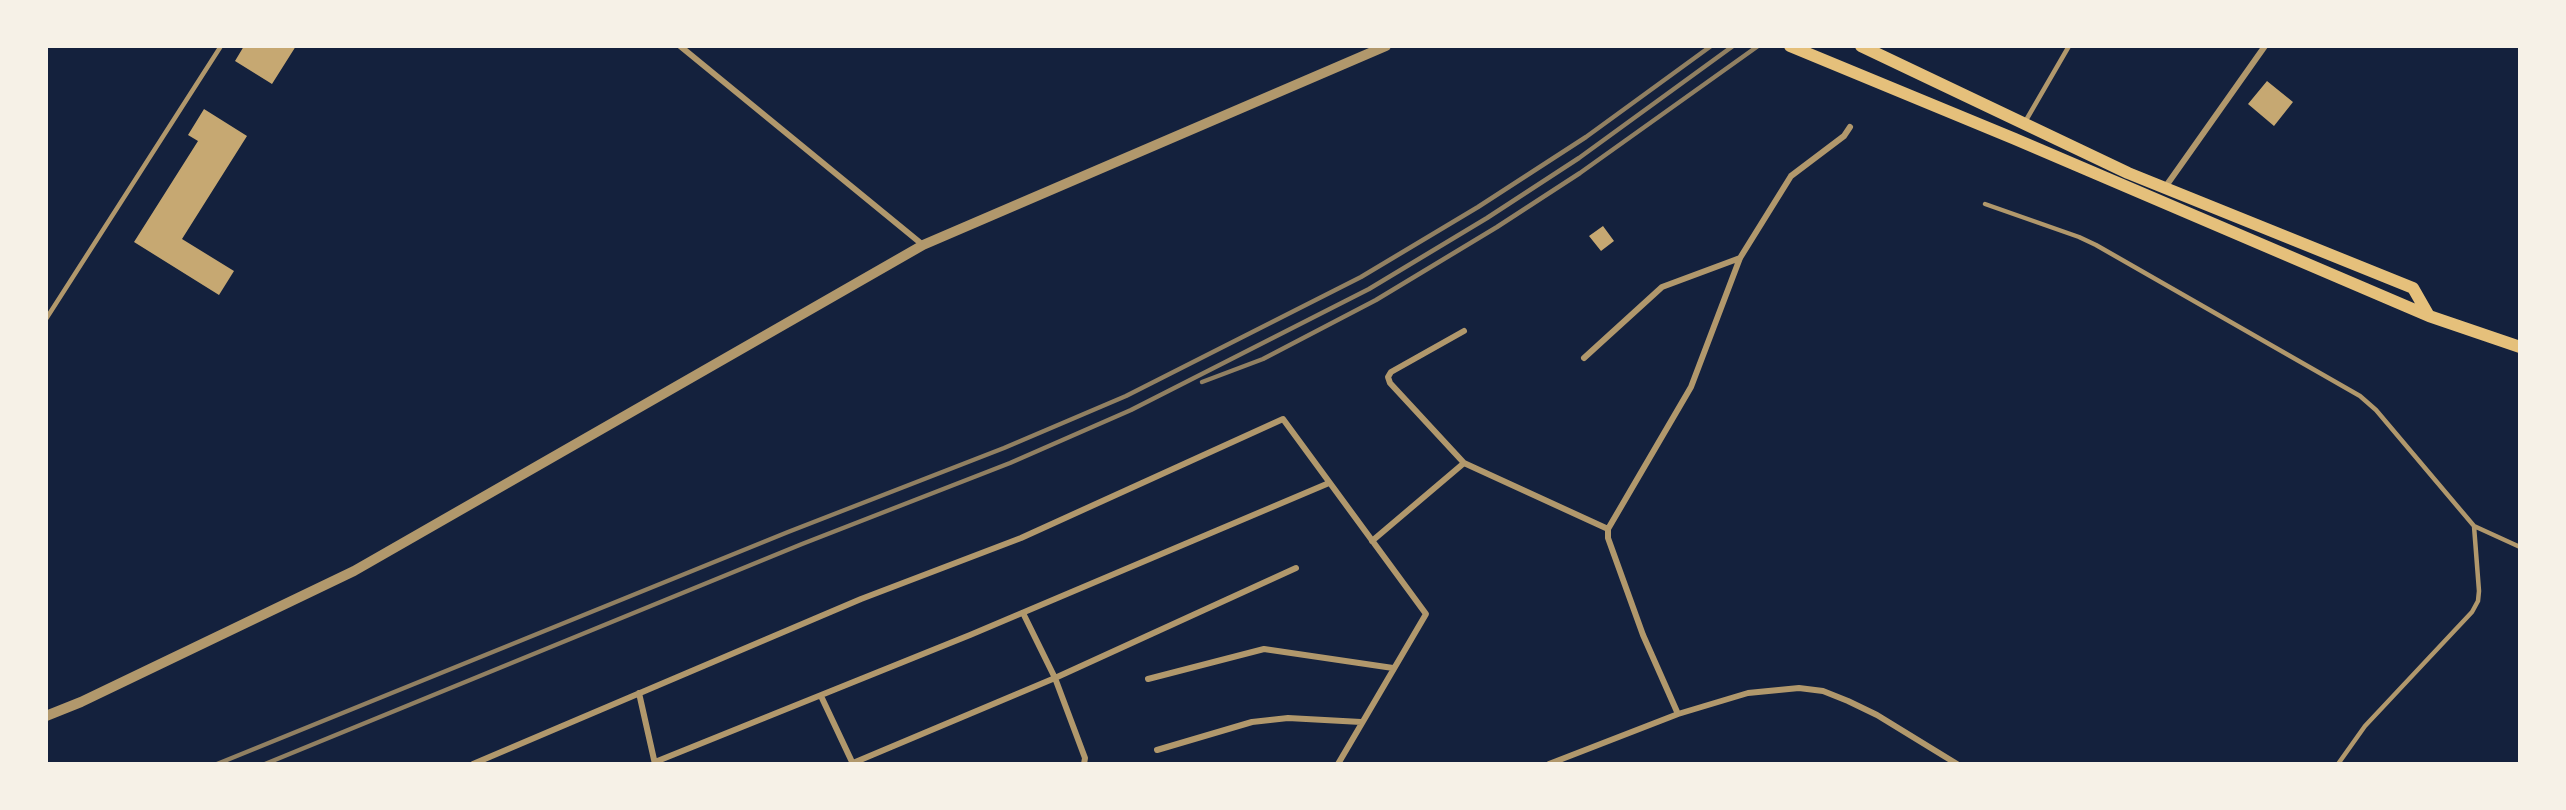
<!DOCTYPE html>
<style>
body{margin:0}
#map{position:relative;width:2566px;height:810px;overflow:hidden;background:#14213d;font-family:Barlow,sans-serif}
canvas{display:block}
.frame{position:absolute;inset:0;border:48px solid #f6f1e7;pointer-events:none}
</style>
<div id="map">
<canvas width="2566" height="810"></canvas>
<div class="frame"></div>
</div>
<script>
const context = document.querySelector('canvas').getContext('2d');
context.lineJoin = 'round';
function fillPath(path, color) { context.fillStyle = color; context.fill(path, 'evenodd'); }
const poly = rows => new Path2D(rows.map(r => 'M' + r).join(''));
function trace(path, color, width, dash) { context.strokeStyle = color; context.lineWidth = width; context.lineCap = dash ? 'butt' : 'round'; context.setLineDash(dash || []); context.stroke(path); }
const building = poly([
 [244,46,296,46,272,84,235,61],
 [2267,81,2293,102,2274,126,2248,104],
 [204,109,247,136,182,239,234,271,219,295,134,242,198,141,188,135],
 [1603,226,1614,241,1601,251,1589,236]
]);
const service = poly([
 [2025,122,2069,46],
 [1985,204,2079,237,2096,245,2360,396,2376,410,2474,526,2520,547],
 [46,319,221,46],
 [2338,764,2365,726,2472,612,2478,601,2479,591,2474,526]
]);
const minor = poly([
 [680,46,923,245],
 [2166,186,2265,46],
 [1464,331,1391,372,1388,377,1390,383,1464,463,1608,529],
 [1584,358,1662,287,1740,258],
 [1372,541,1464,463],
 [1023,613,1055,678,1085,758,1084,764],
 [1148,679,1264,649,1393,668],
 [639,693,655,764],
 [821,696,853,764],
 [1678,714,1643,635,1608,538,1608,529,1691,387,1740,258,1791,176,1844,136,1850,127],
 [1157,750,1252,722,1288,718,1361,722],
 [655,762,970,635,1329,483],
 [853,763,1055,678,1296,568],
 [473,764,861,599,1021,538,1283,419,1426,614,1338,764],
 [1549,764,1678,714,1748,693,1799,688,1823,691,1848,701,1877,715,1957,764]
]);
const tertiary = poly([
 [46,716,81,702,354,571,923,245,1386,46]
]);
const secondary = poly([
 [1790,46,2015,139,2429,316],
 [1861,46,2128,173,2413,288,2429,316,2520,347]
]);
const rail = poly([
 [1202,382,1263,359,1376,300,1497,227,1580,173,1758,46],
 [217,764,788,532,1004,448,1126,396,1361,277,1478,207,1586,137,1711,46],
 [265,764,802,544,1010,463,1131,410,1369,289,1487,218,1579,158,1733,46]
]);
fillPath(building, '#c6a872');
trace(service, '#b1986c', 4.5);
trace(minor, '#b1986c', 6);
trace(tertiary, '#b1986c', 10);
trace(secondary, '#e5c07b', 12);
trace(rail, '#918062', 4.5);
</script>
